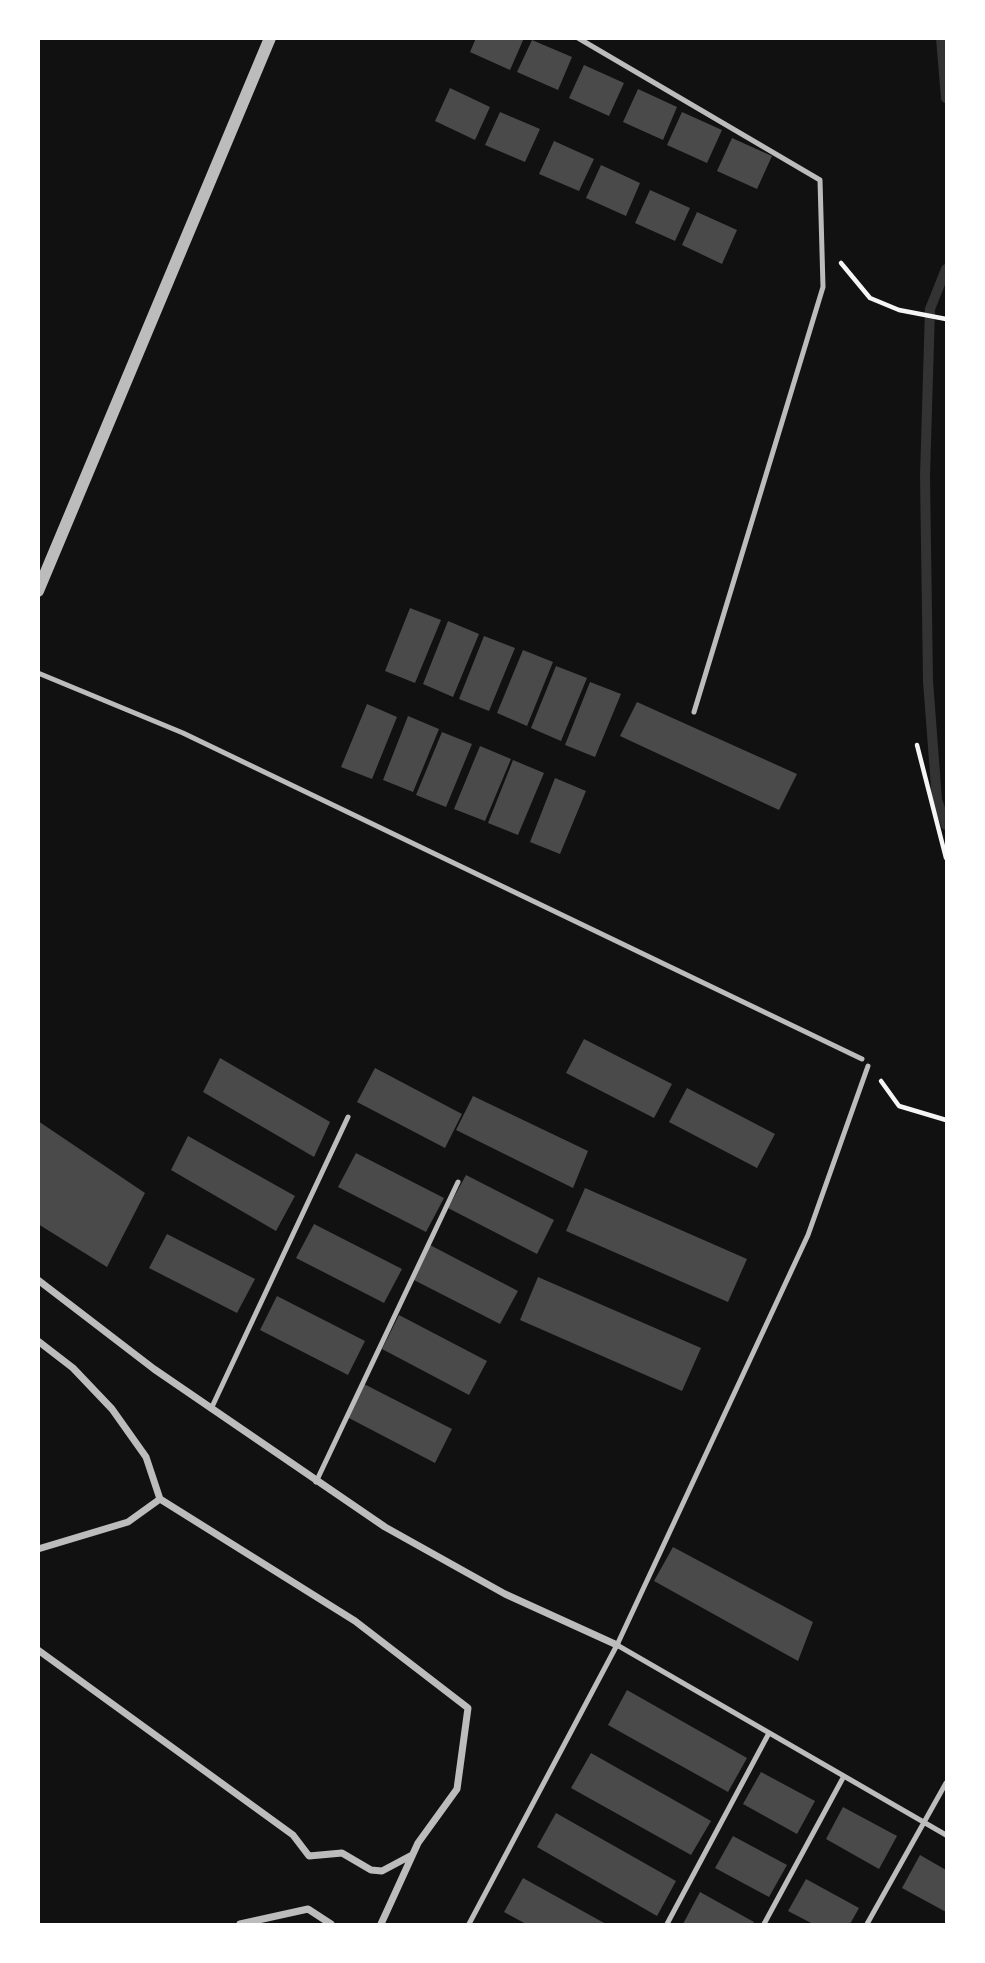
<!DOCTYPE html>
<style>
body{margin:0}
#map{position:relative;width:985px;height:1963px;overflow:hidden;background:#111;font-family:"Asap Condensed",sans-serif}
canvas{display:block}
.frame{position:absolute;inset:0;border:40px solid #fff;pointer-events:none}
</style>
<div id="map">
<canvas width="985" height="1963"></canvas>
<div class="frame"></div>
</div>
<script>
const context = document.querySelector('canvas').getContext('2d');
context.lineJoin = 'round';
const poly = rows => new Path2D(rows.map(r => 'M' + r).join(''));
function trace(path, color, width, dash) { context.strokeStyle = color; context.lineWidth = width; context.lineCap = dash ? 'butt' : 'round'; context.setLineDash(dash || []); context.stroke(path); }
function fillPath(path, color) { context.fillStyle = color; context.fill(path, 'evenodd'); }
const stream = poly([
 [941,38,946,98],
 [946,269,930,309,925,476,928,681,937,800,946,825]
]);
const building = poly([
 [476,38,524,38,510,70,470,52],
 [532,40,572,57,558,90,517,72],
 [584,65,624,83,609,116,569,98],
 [450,88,490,107,475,140,435,121],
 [638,89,677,107,663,140,623,122],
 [500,112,540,129,525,162,485,145],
 [682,112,722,130,707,163,667,145],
 [732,138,772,156,757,189,717,171],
 [554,141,594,159,579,191,539,174],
 [601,165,640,183,626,216,586,198],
 [650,190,690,208,675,241,635,223],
 [697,212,737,230,722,264,682,245],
 [410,608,441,620,415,683,385,671],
 [448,621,479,634,453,697,423,684],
 [484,636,515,648,489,711,459,699],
 [523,650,553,662,527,726,497,713],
 [556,666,587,678,561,741,531,728],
 [590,682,621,694,595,757,565,745],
 [637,702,797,774,779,810,620,736],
 [367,704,397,717,372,779,341,767],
 [408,716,439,729,413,792,383,780],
 [442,732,472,744,446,807,416,795],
 [480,746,511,759,485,821,454,809],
 [513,760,544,773,518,835,488,823],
 [555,778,586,791,560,854,530,842],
 [584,1039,672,1084,654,1118,566,1073],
 [220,1058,330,1122,314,1157,203,1092],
 [375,1068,462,1114,445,1148,357,1102],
 [687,1088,775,1134,757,1168,669,1122],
 [473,1096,588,1151,573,1188,456,1130],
 [38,1121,145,1193,107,1267,38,1224],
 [188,1136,295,1196,276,1231,171,1170],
 [356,1153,444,1198,426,1232,338,1187],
 [466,1175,554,1220,537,1254,448,1208],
 [585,1188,747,1259,728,1302,566,1231],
 [314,1224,402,1269,384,1303,296,1258],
 [167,1234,255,1279,237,1313,149,1268],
 [430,1245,518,1291,500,1324,412,1279],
 [538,1277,701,1348,682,1391,520,1320],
 [277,1296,365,1341,348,1375,260,1330],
 [399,1315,487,1361,469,1395,382,1349],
 [364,1384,452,1429,435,1463,347,1417],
 [673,1547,813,1622,798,1661,654,1581],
 [627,1690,747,1758,728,1792,608,1725],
 [591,1753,711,1821,691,1855,571,1788],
 [761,1772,815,1801,797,1834,743,1804],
 [843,1807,897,1836,879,1869,826,1839],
 [556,1813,676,1881,657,1916,537,1847],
 [733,1836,787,1865,769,1897,715,1868],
 [920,1855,946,1870,946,1912,902,1888],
 [523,1878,606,1924,526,1924,504,1912],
 [806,1879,859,1908,850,1924,813,1924,788,1911],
 [700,1892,754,1922,753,1924,683,1924]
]);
const path = poly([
 [841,263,870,298,899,310,946,319],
 [917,745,946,858],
 [881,1081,899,1106,946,1120]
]);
const service = poly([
 [578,38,820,180,823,287,694,712],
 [38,673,183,733,862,1059],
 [211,1409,348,1117],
 [316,1482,458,1182],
 [617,1645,946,1835],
 [469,1924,617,1645,808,1235,868,1066],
 [667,1924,769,1733],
 [764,1924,844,1776],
 [867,1924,946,1783]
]);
const minor = poly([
 [38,1280,154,1369,385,1527,505,1594,617,1645],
 [38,1341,73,1368,112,1409,146,1457,160,1499,355,1621,468,1708,457,1789,418,1843,381,1924],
 [38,1549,128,1522,160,1499],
 [38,1650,293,1835,309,1856,342,1853,371,1870,382,1871,412,1855],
 [240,1924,308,1909,331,1924]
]);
const tertiary = poly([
 [38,591,270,38]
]);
trace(stream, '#333', 10);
fillPath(building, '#4a4a4a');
trace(path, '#f5f5f5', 4.5);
trace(service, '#bcbcbc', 5);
trace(minor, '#bcbcbc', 7);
trace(tertiary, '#bcbcbc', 12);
</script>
